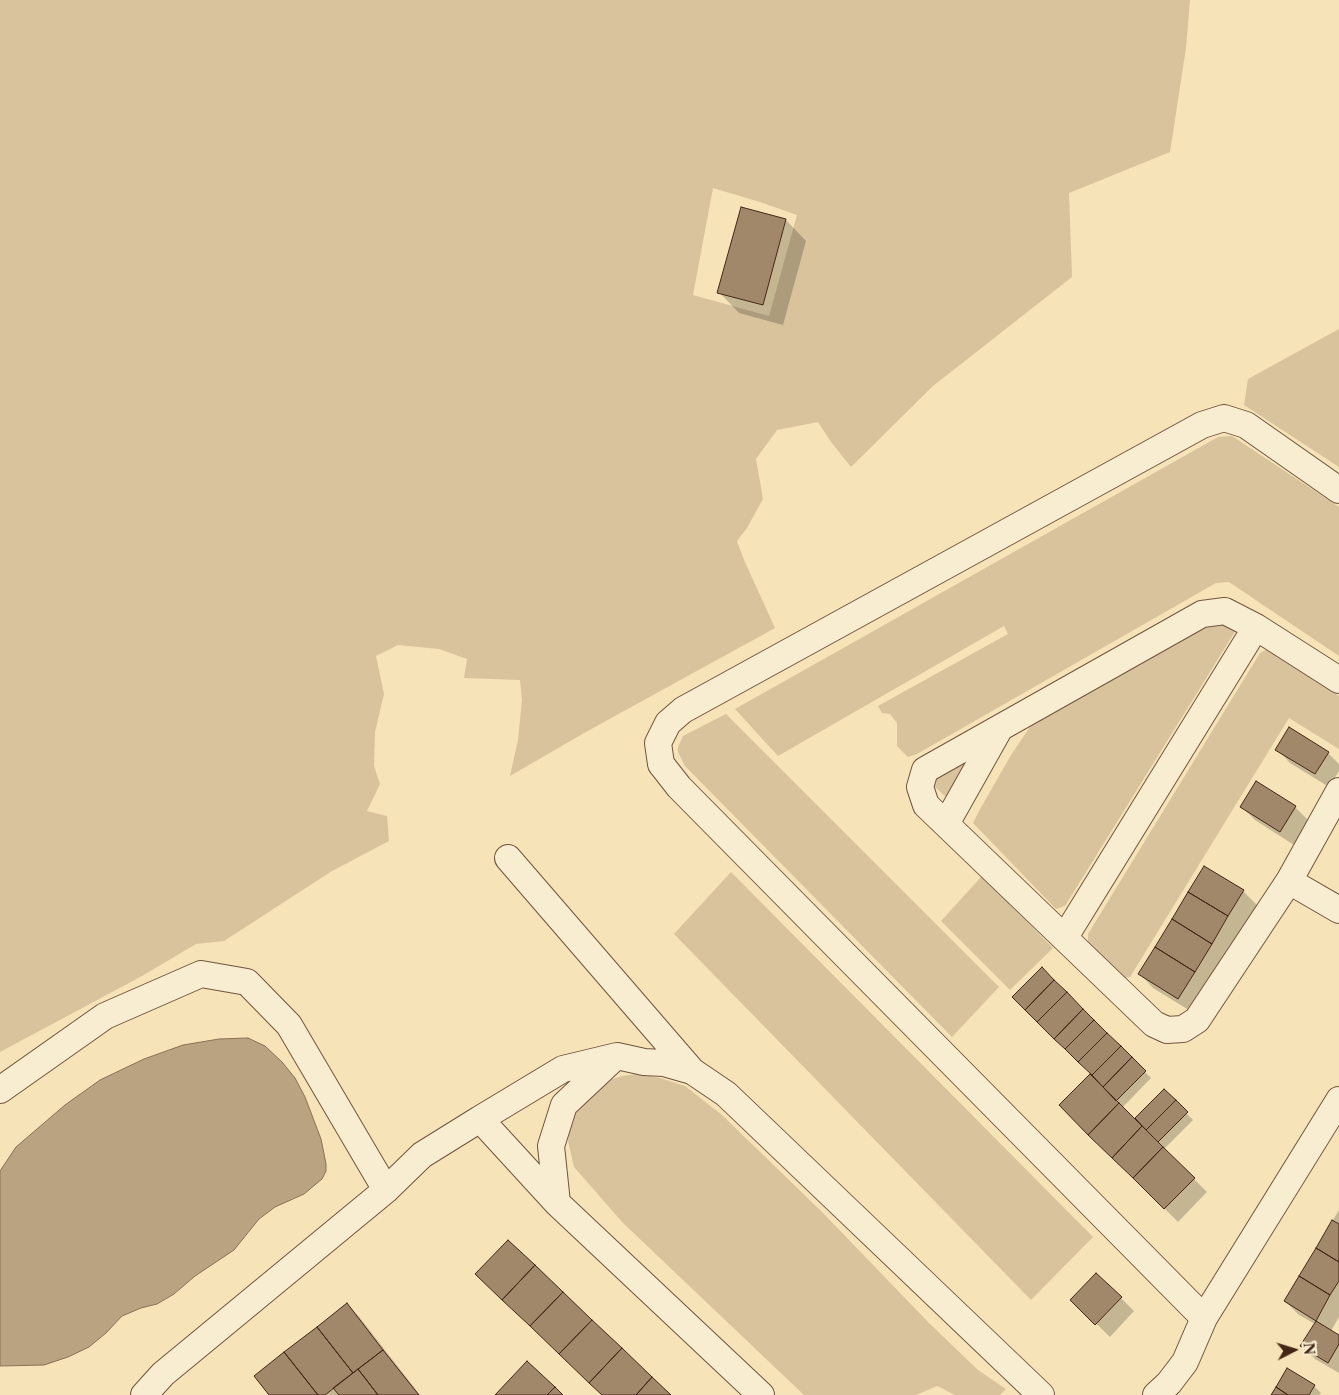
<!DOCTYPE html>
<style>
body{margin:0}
#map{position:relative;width:1339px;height:1395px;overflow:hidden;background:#f6e3b8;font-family:"Libre Caslon Text",serif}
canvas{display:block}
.north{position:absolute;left:1269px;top:1325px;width:50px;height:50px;-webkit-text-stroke:4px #f9edd1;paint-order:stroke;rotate:85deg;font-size:14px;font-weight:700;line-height:20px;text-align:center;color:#442616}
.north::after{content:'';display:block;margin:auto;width:18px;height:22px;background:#442616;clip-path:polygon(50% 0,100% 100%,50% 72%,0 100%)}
</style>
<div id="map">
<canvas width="1339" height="1395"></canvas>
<div class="north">N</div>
</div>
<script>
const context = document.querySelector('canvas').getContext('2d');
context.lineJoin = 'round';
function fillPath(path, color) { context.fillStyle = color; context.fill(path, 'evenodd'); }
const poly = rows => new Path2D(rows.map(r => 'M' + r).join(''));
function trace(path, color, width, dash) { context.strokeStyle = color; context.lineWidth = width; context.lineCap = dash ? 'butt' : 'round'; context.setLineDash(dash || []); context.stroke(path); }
const green = poly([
 [0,0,1190,0,1186,48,1170,152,1069,193,1072,277,933,386,851,467,831,442,818,422,777,430,756,459,763,499,747,528,737,541,744,560,775,628,584,733,510,776,518,740,522,700,520,680,464,678,467,659,439,649,398,645,376,656,384,694,375,732,374,766,380,784,367,811,387,816,389,841,332,871,224,941,196,944,142,976,0,1052],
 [713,188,760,202,797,215,769,316,693,295],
 [1339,329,1339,467,1244,405,1248,379],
 [1232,436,1339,507,1339,656,1229,582,1216,583,917,754,908,757,897,746,897,723,890,714,882,713,878,706,1008,634,1004,626,778,756,735,709,1218,437],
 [1222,619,1236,630,1065,906,1056,909,973,823,979,811,1011,755,1032,724,1214,621],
 [1269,648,1339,696,1339,749,1289,718,1130,977,1125,978,1088,942,1088,934,1260,653],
 [726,714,999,987,952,1037,685,766,678,752,678,747,683,736],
 [973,754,948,799,933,785,933,780],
 [731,872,1093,1237,1031,1300,674,934],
 [982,876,1053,948,1010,990,941,921],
 [637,1074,660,1078,685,1086,722,1115,823,1213,929,1323,978,1370,1006,1389,1000,1395,955,1395,937,1386,916,1395,804,1395,623,1223,574,1167,568,1141,571,1120,582,1101,604,1082,622,1076]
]);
const water = poly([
 [248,1038,265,1046,282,1062,295,1078,305,1097,321,1139,326,1164,326,1171,322,1179,304,1194,275,1207,259,1219,234,1250,195,1276,174,1294,157,1304,141,1308,122,1316,106,1333,89,1347,68,1357,44,1365,0,1366,0,1171,16,1147,65,1105,100,1080,144,1059,183,1045,219,1039,248,1038]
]);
const shadow = poly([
 [742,208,786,220,806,241,783,325,739,313,719,292],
 [1277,749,1328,753,1339,764,1339,771,1329,787,1290,763],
 [1242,807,1295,807,1309,821,1294,845,1255,820],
 [1205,868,1243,891,1257,905,1192,1012,1153,988,1140,974],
 [1042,969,1151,1078,1122,1108,1135,1120,1164,1091,1193,1120,1164,1149,1207,1192,1178,1222,1061,1105,1091,1074],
 [1339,1210,1339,1317,1331,1331,1339,1336,1339,1373,1315,1359,1302,1346,1315,1324,1299,1315,1285,1301],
 [1121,1298,1134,1311,1110,1337,1072,1300],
 [347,1304,360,1318,420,1395,270,1395],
 [1314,1386,1321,1393,1319,1395,1273,1395]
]);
const building = poly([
 [741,207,786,219,763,305,717,293,741,207],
 [1289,727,1329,752,1315,774,1275,750,1289,727],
 [1256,781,1296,806,1280,832,1240,807,1256,781],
 [1204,866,1244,890,1228,916,1188,892,1204,866],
 [1188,892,1228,916,1212,944,1172,919,1188,892],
 [1172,919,1212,944,1195,972,1155,947,1172,919],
 [1155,947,1195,972,1178,999,1138,974,1155,947],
 [1042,967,1054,980,1025,1010,1012,997,1042,967],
 [1054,980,1067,992,1037,1022,1025,1010,1054,980],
 [1067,992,1083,1009,1054,1039,1037,1022,1067,992],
 [1083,1009,1094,1020,1065,1049,1054,1039,1083,1009],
 [1094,1020,1107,1033,1078,1062,1065,1049,1094,1020],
 [1107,1033,1121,1046,1092,1075,1078,1062,1107,1033],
 [1121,1046,1132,1057,1103,1087,1092,1075,1121,1046],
 [1132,1057,1146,1071,1116,1101,1103,1087,1132,1057],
 [1090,1074,1119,1103,1088,1135,1059,1105,1090,1074],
 [1164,1089,1176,1100,1146,1130,1135,1118,1164,1089],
 [1176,1100,1188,1112,1158,1142,1146,1130,1176,1100],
 [1119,1103,1142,1126,1112,1158,1088,1135,1119,1103],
 [1142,1126,1163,1147,1133,1178,1112,1158,1142,1126],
 [1163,1147,1195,1178,1164,1209,1133,1178,1163,1147],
 [1332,1220,1339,1224,1339,1262,1316,1248,1332,1220],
 [508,1240,535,1265,502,1300,475,1274,508,1240],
 [1316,1248,1339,1262,1339,1281,1330,1295,1299,1276,1316,1248],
 [535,1265,563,1292,530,1326,502,1300,535,1265],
 [1096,1273,1122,1297,1095,1325,1070,1300,1096,1273],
 [1299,1276,1330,1295,1316,1321,1284,1301,1299,1276],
 [563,1292,592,1320,559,1354,530,1326,563,1292],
 [347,1303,383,1350,353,1373,317,1327,347,1303],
 [592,1320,622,1348,589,1383,559,1354,592,1320],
 [1316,1321,1339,1335,1339,1344,1328,1363,1300,1346,1316,1321],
 [317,1327,353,1373,325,1395,318,1395,284,1352,317,1327],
 [622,1348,652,1377,636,1395,602,1395,589,1383,622,1348],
 [383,1350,419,1395,378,1395,358,1369,383,1350],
 [284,1352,318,1395,269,1395,254,1376,284,1352],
 [527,1361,555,1387,547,1395,495,1395,527,1361],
 [1287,1368,1315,1385,1309,1395,1288,1395,1276,1387,1287,1368],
 [358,1369,378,1395,339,1395,333,1388,358,1369],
 [652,1377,671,1395,636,1395,652,1377],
 [555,1387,563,1395,547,1395,555,1387],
 [1276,1387,1288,1395,1271,1395,1276,1387]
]);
const minor = poly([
 [1339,680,1256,627,1225,611,1202,614,925,770,920,787,926,805,1154,1024,1167,1030,1183,1029,1197,1020,1289,881,1339,791],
 [946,824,1000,728],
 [508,858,692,1071],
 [1289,881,1339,910],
 [1065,937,1256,627],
 [0,1090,105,1016,201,974,247,982,289,1025,386,1190],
 [480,1119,563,1069,617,1056,644,1062,664,1063,692,1071,726,1094,1041,1395],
 [557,1203,551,1146,564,1105,614,1058],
 [1204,1318,679,787,661,764,658,743,668,723,683,710,1202,425,1224,418,1246,425,1339,490],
 [144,1395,163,1374,386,1190,422,1155,480,1119,557,1203,761,1395],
 [1156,1395,1169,1383,1185,1362,1204,1318,1339,1100]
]);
fillPath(green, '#d8c39c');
fillPath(water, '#b9a381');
trace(water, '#8a7156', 1);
fillPath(shadow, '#0003');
fillPath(building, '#a1886a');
trace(building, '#442616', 1);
trace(minor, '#70553e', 28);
trace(minor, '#f9edd1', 26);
</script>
